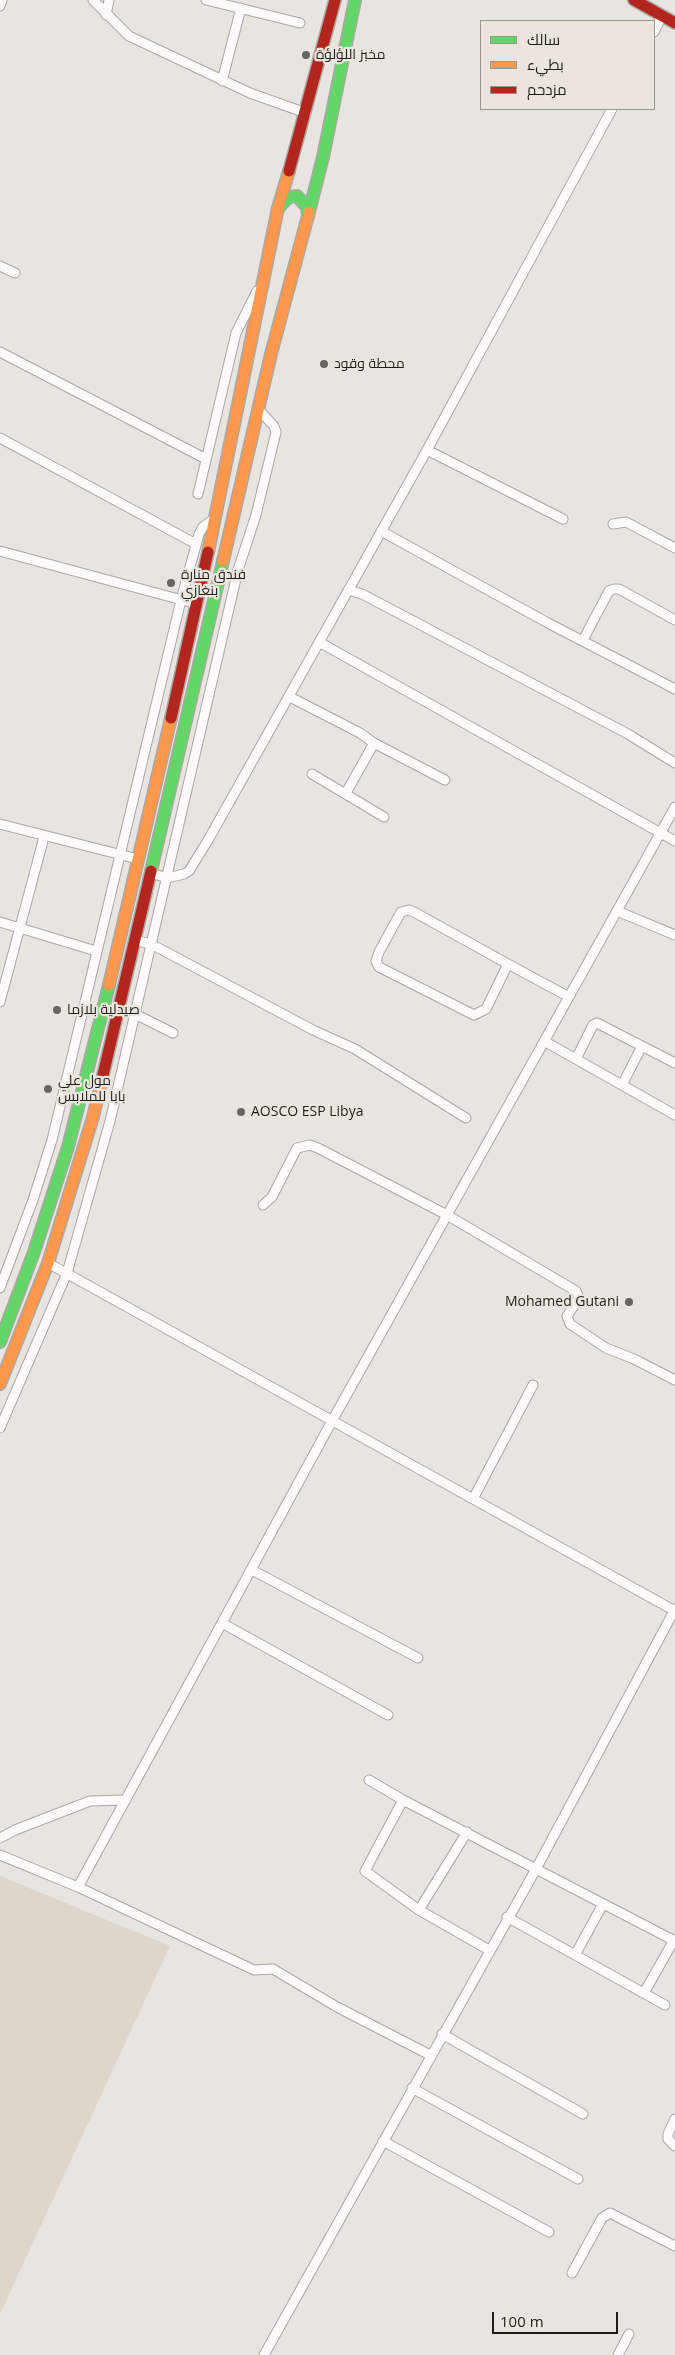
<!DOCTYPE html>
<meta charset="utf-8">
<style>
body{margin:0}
#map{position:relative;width:675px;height:2355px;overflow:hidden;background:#e8e4e0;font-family:"Open Sans",Cairo,sans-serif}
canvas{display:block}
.legend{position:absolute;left:480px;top:20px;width:175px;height:90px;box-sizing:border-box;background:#ebe5dd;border:1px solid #9a9690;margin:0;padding:6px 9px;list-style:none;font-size:15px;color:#211f1c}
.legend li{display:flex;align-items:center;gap:10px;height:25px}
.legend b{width:25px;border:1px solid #9a9690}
.scale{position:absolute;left:492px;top:2312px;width:126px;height:22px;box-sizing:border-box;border:2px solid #211f1c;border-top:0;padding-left:6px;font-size:15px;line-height:18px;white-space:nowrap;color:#211f1c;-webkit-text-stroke:4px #ebe5dd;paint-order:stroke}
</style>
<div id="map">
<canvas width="675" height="2355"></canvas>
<ul class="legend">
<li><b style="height:6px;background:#63d668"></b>سالك</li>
<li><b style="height:6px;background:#ff974d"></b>بطيء</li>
<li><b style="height:6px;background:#b3261e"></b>مزدحم</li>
</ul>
<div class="scale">100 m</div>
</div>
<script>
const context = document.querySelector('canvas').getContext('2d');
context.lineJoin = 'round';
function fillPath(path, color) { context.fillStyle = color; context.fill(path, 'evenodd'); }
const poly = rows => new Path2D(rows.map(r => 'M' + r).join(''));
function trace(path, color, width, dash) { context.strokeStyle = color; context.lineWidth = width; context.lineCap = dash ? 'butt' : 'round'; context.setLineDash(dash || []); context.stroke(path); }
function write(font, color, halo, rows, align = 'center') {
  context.font = font + ' "Open Sans",Cairo,sans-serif'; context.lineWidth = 4.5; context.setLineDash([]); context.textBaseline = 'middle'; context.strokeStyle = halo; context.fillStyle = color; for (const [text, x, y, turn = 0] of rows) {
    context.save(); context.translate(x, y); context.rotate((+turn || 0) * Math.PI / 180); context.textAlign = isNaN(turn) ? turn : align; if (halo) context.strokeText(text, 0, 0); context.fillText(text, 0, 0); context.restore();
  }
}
const built = poly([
 [0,1876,170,1946,0,2314]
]);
const street = poly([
 [93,0,129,36,250,93,306,113],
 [206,0,300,23],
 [0,6,2,0],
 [106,15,109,0],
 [654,32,662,16],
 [222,81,241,8],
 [0,266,15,273],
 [0,352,206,459],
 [0,438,196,544],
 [427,450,563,519],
 [198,494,236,333,257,291],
 [613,524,626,522,675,548],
 [381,531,548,623,675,689],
 [0,551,197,604],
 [348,590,362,594,628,734,675,763],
 [583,640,609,591,614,589,619,589,675,620],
 [319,642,675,841],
 [290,697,360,733,374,743,346,793],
 [374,743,445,780],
 [312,774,384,817],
 [0,824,138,859],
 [151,873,167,878,184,874,189,871,207,842,427,450,612,109],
 [617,911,675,935],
 [0,922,96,951],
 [134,940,151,944,313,1030,355,1049,466,1118],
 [508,964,486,1009,474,1015,379,967,376,961,379,952,401,912,409,910,414,912,508,964,569,997],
 [0,1002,44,837],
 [118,1008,135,1014,173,1033],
 [544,1041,675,1115],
 [576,1059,593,1025,597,1023,675,1063],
 [622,1085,642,1046],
 [263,1205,272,1197,297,1148,310,1145,318,1148,447,1215,576,1291,579,1298,567,1316,570,1324,606,1348,634,1359,675,1380],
 [48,1263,675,1611],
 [0,1288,33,1200,52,1140,181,600,199,534,203,527,214,519],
 [0,1428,67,1273,110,1121,238,570,256,515,276,432,274,426,259,410],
 [473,1499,533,1385],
 [252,1570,418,1658],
 [222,1623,388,1715],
 [369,1780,403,1800,675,1941],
 [403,1800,365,1871,419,1910,489,1950],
 [0,1838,15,1830,90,1801,126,1800],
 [0,1855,78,1887,254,1970,273,1969,337,2007,430,2055],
 [78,1887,332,1421,675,807],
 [419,1910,467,1832],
 [507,1917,665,2005],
 [575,1955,603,1904],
 [644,1993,674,1940],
 [442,2034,583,2114],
 [412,2088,578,2179],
 [675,2119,668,2134,668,2139,675,2146],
 [383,2141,549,2232],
 [572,2273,602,2218,610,2213,675,2246],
 [264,2355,536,1869,675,1609],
 [618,2355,629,2334]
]);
const fast = poly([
 [278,208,289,197,297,196,307,207,308,216],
 [309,212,323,157,355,0],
 [151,871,223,561],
 [0,1342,34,1252,68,1147,109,985]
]);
const slow = poly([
 [208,552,278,208,289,171],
 [223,561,271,354,309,212],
 [109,985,171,718],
 [0,1384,48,1263,93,1117,103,1075]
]);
const jam = poly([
 [634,0,675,23],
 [289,171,335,0],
 [171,718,208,552],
 [103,1075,151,871]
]);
const markers = [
 [306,55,5,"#676461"],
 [324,364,5,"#676461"],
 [171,583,5,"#676461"],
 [57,1010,5,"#676461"],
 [48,1089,5,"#676461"],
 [241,1112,5,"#676461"],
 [629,1302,5,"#676461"]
];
const poiNames = [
 ["مخبز اللؤلؤة",316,55],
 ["محطة وقود",334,364],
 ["فندق منارة",181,575],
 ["بنغازي",181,591],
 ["صيدلية بلازما",67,1010],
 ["مول علي",58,1081],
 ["بابا للملابس",58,1097],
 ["AOSCO ESP Libya",251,1112],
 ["Mohamed Gutani",619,1302,"right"]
];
fillPath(built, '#ded5cd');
trace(street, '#aaa8a4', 11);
trace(fast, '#aaa8a4', 14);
trace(slow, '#aaa8a4', 14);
trace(jam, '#aaa8a4', 14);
trace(street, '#fcfbfa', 9);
trace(fast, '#63d668', 11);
trace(slow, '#ff974d', 11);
trace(jam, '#b3261e', 11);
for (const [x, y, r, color] of markers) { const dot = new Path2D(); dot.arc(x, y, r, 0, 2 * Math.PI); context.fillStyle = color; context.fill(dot); trace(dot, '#ebe5dd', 2); }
write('14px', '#211f1c', '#ebe5dd', poiNames, 'left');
</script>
